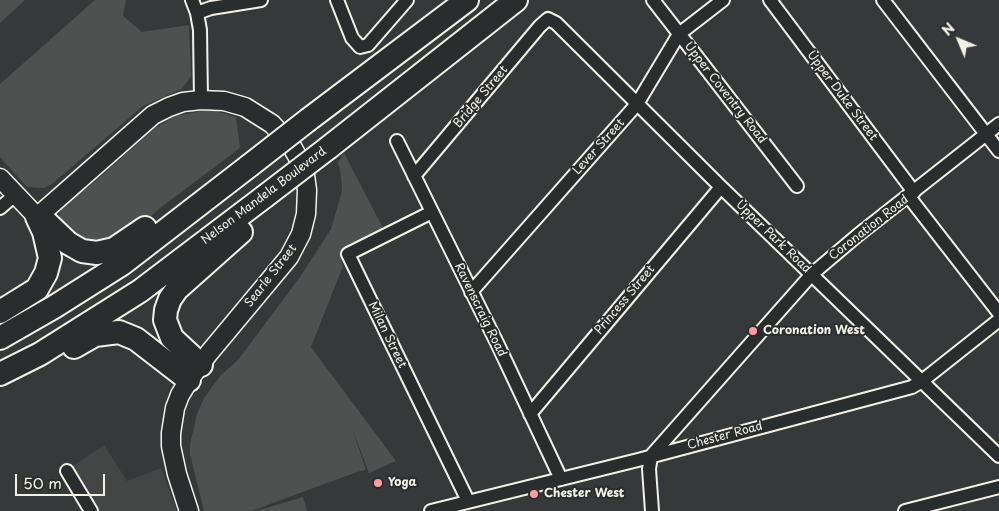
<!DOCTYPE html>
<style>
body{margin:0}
#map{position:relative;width:999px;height:511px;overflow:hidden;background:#363939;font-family:"Playpen Sans",sans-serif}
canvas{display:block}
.north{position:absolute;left:934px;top:15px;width:50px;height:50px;-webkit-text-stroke:4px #2a2d2e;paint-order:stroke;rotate:315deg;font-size:14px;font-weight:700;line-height:20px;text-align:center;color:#f4f1e8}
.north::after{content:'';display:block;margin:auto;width:18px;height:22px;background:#f4f1e8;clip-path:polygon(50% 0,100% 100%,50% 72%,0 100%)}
.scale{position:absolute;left:15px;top:474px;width:90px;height:22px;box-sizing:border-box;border:2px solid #f4f1e8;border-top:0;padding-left:6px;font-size:15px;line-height:18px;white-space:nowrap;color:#f4f1e8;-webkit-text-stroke:4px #2a2d2e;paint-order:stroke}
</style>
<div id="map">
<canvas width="999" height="511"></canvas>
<div class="north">N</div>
<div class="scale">50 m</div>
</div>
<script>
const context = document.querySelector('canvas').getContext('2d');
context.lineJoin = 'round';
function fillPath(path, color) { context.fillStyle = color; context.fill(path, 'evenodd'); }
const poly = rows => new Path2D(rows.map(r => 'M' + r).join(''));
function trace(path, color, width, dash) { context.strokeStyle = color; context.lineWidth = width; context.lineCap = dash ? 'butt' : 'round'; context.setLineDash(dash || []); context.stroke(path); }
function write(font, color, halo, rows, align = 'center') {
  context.font = font + ' "Playpen Sans",sans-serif'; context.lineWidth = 4; context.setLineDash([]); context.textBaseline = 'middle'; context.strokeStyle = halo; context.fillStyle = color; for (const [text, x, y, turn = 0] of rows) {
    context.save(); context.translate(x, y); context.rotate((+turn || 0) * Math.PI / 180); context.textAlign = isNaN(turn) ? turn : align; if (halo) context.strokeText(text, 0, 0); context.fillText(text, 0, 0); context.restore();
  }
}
const built = poly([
 [104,445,127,481,161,468,177,511,96,511,70,468]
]);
const green = poly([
 [0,0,25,0,0,23],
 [95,0,126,0,123,16,142,32,189,25,191,76,182,89,143,106,52,184,44,188,27,187,0,157,0,84],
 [202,111,215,111,236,117,240,148,164,205,136,229,117,240,82,244,58,220,61,210,66,202,91,185,155,128,176,116],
 [344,153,383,228,348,245,341,261,343,266,311,347,396,461,369,473,352,428,366,470,357,472,251,511,204,511,190,454,190,444,197,414,203,400,212,387,220,376,238,360,300,277,331,229,342,191,341,176,338,162],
 [303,497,307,511,256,511]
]);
const street = poly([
 [192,0,197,13,200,30,201,100],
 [337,0,352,38,360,47,368,45,407,0],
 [653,0,797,186],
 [770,0,914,192],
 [883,0,999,151],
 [197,13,211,8,261,0],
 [397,141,498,345,561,479],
 [414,176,540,26,548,19,556,23,721,187,999,456],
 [909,197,999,313],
 [0,208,15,195],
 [432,212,348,254,468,501],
 [471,292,637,104,679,34,723,0],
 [530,414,721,187],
 [651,456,812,274,858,235,999,124],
 [651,456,649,469,652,511],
 [67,471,91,511],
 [431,511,638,460,912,387,922,381,999,320],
 [905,511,999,487]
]);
const secondary = poly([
 [0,178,37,217,153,115,169,107,183,102,201,100,224,101,245,107,272,124,291,145,304,168,307,190,306,214,301,234,289,257,209,353,189,380,180,395,175,408,171,433,171,446,177,474,189,511]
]);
const highway = poly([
 [308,120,467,0],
 [328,148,516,0],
 [37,217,46,222,68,243,82,251,97,253,114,249,145,228],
 [0,312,37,289,46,273,50,258,44,232,37,217],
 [0,338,54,307,122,264,249,166],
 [74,347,95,335,119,332,136,339,189,380],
 [201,365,172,338,165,320,166,310,170,299,177,289,241,232],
 [0,374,40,354,140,291,264,197]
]);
const highwayBridge = poly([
 [249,166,308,120],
 [264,197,328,148]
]);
const markers = [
 [753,331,5,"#ff9aa2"],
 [378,483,5,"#ff9aa2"],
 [534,494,5,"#ff9aa2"]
];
const streetNames = [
 ["Upper Coventry Road",725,93,52],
 ["Upper Duke Street",842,96,53],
 ["Bridge Street",481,97,-50],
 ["Lever Street",599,147,-48],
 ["Nelson Mandela Boulevard",264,196,-37],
 ["Coronation Road",869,228,-38],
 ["Upper Park Road",773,237,44],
 ["Searle Street",271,276,-52],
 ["Princess Street",625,300,-50],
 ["Ravenscraig Road",480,310,64],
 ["Milan Street",387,335,64],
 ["Chester Road",725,436,-15]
];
const poiNames = [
 ["Coronation West",763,331],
 ["Yoga",388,483],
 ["Chester West",544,494]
];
fillPath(built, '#434645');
fillPath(green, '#4e514f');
trace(street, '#f4f1e8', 16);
trace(secondary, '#f4f1e8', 21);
trace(highway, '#f4f1e8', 26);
trace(street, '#2a2d2e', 12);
trace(secondary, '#2a2d2e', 18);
trace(highway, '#2a2d2e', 22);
trace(highwayBridge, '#f4f1e8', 26, []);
trace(highwayBridge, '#2a2d2e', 22);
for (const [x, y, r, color] of markers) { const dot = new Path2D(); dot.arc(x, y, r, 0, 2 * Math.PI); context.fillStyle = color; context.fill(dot); trace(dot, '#2a2d2e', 2); }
write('12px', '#f4f1e8', '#2a2d2e', streetNames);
write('bold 12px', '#f4f1e8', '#2a2d2e', poiNames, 'left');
</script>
